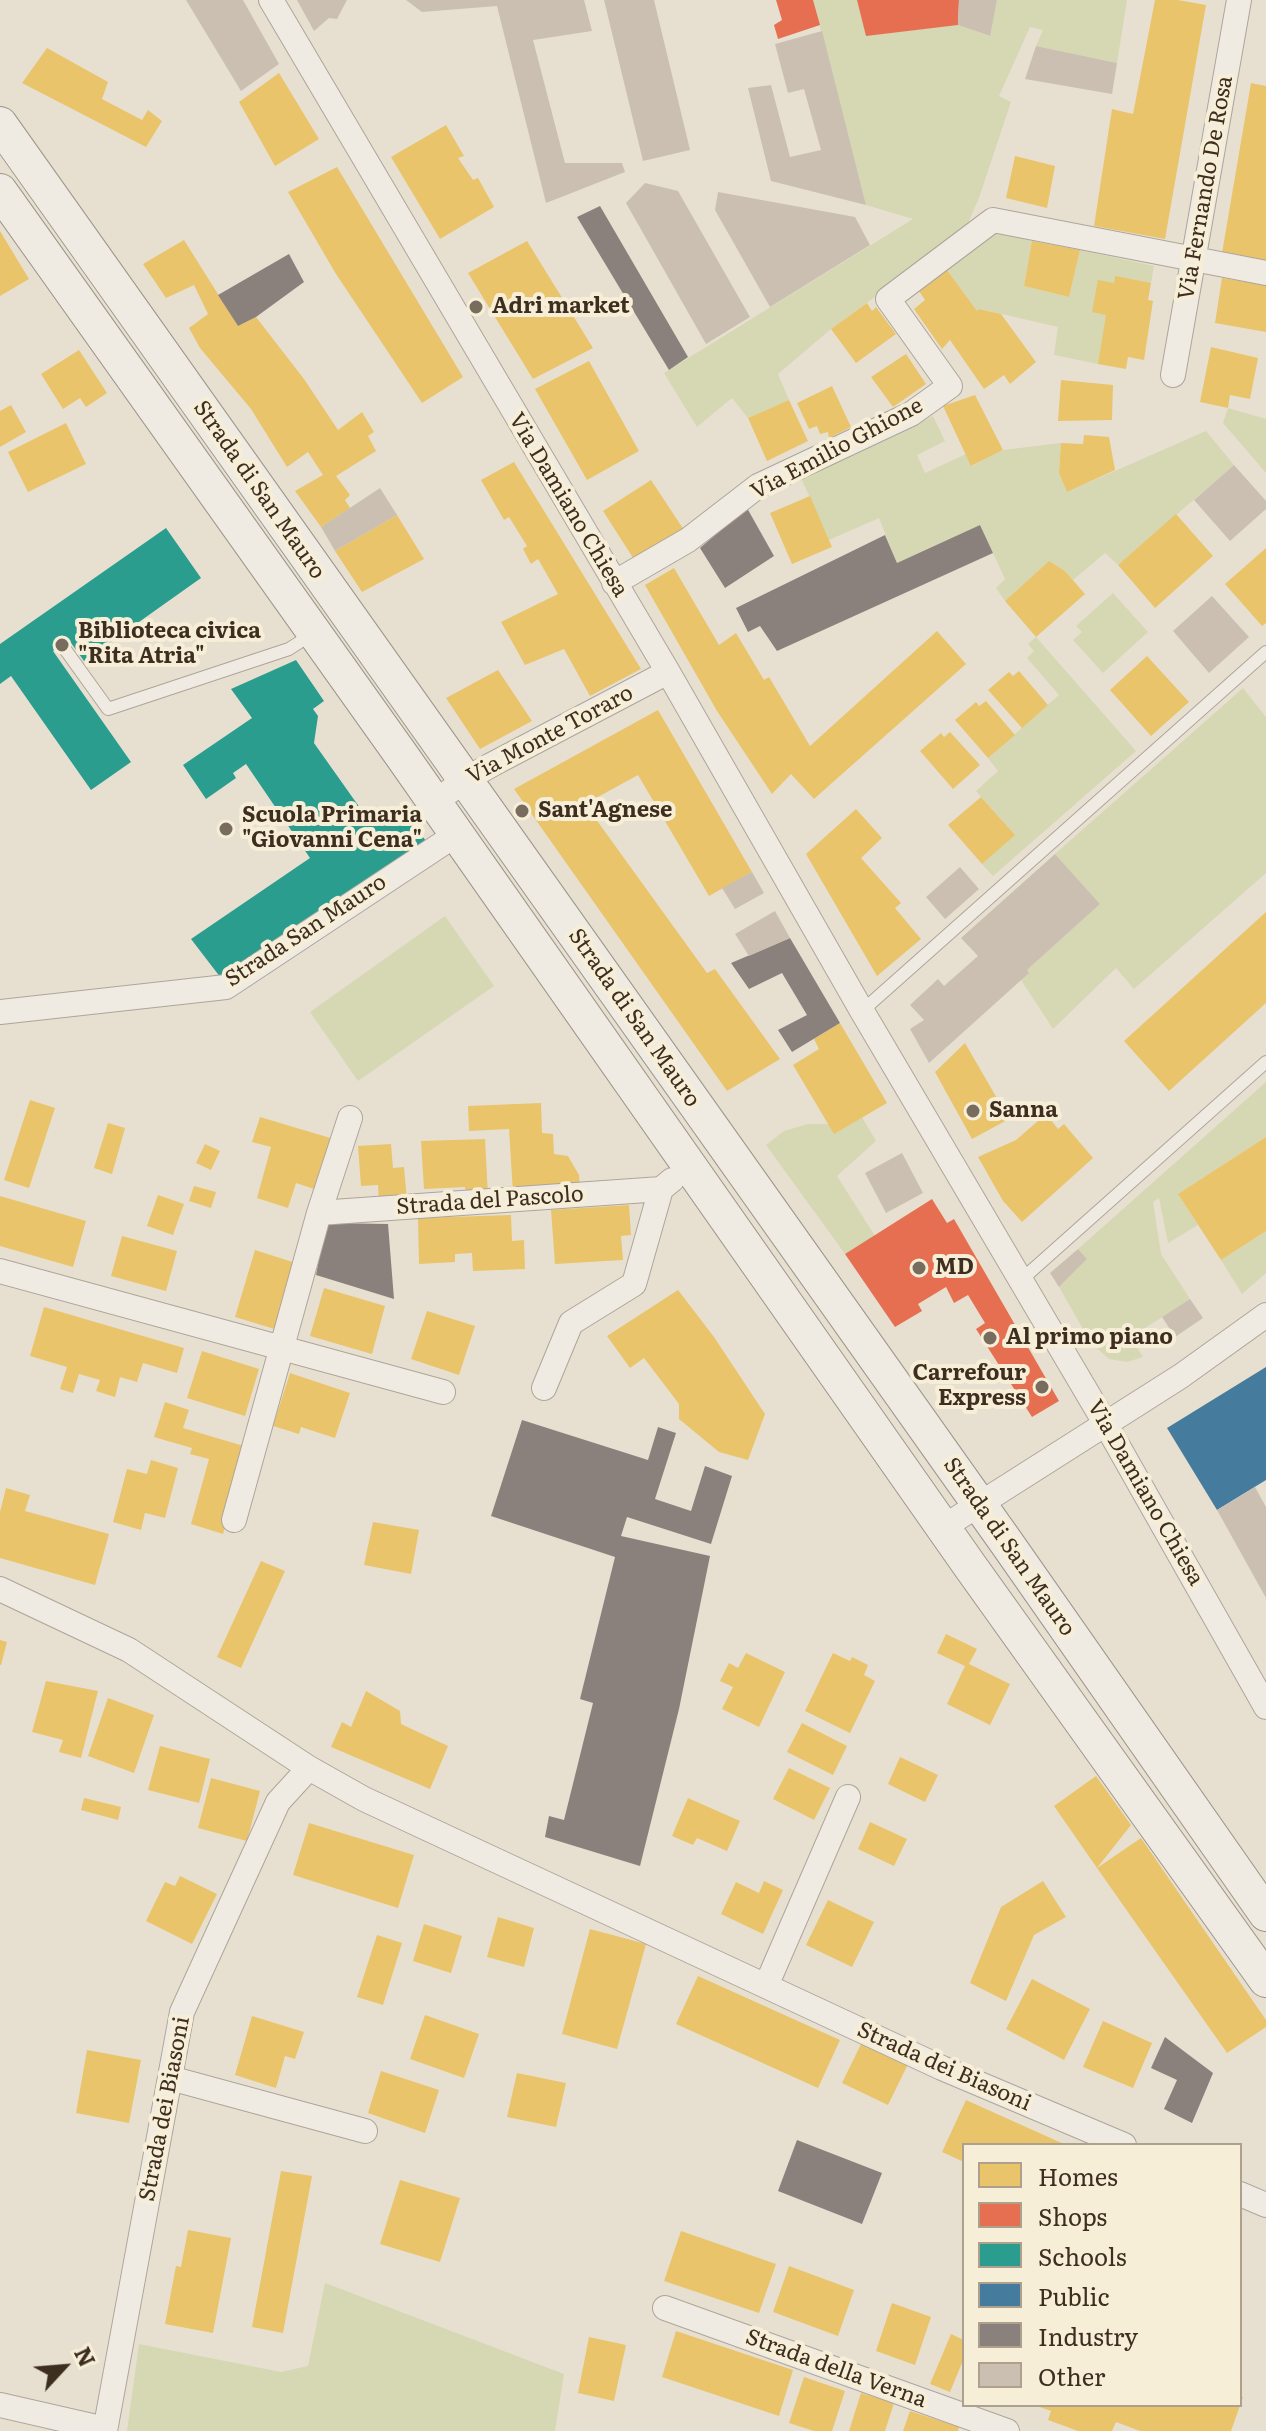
<!DOCTYPE html>
<style>
body{margin:0}
#map{position:relative;width:1266px;height:2431px;overflow:hidden;background:#e7e0d1;font-family:Literata,serif}
canvas{display:block}
.legend{position:absolute;left:962px;top:2143px;width:280px;height:264px;box-sizing:border-box;background:#f7eed8;border:2px solid #ada18e;margin:0;padding:10px 14px;list-style:none;font-size:24px;color:#3d2e20}
.legend li{display:flex;align-items:center;gap:16px;height:40px}
.legend b{width:40px;border:2px solid #ada18e}
.north{position:absolute;left:24px;top:2327px;width:80px;height:80px;-webkit-text-stroke:6px #f7eed8;paint-order:stroke;rotate:64deg;font-size:22px;font-weight:700;line-height:32px;text-align:center;color:#3d2e20}
.north::after{content:'';display:block;margin:auto;width:28px;height:36px;background:#3d2e20;clip-path:polygon(50% 0,100% 100%,50% 72%,0 100%)}
</style>
<div id="map">
<canvas width="1266" height="2431"></canvas>
<ul class="legend">
<li><b style="height:22px;background:#e9c46a"></b>Homes</li>
<li><b style="height:22px;background:#e76f51"></b>Shops</li>
<li><b style="height:22px;background:#2a9d8f"></b>Schools</li>
<li><b style="height:22px;background:#457b9d"></b>Public</li>
<li><b style="height:22px;background:#8a817c"></b>Industry</li>
<li><b style="height:22px;background:#cbbfb2"></b>Other</li>
</ul>
<div class="north">N</div>
</div>
<script>
const context = document.querySelector('canvas').getContext('2d');
context.lineJoin = 'round';
function fillPath(path, color) { context.fillStyle = color; context.fill(path, 'evenodd'); }
const poly = rows => new Path2D(rows.map(r => 'M' + r).join(''));
function trace(path, color, width, dash) { context.strokeStyle = color; context.lineWidth = width; context.lineCap = dash ? 'butt' : 'round'; context.setLineDash(dash || []); context.stroke(path); }
function write(font, color, halo, rows, align = 'center') {
  context.font = font + ' Literata,serif'; context.lineWidth = 8; context.setLineDash([]); context.textBaseline = 'middle'; context.strokeStyle = halo; context.fillStyle = color; for (const [text, x, y, turn = 0] of rows) {
    context.save(); context.translate(x, y); context.rotate((+turn || 0) * Math.PI / 180); context.textAlign = isNaN(turn) ? turn : align; if (halo) context.strokeText(text, 0, 0); context.fillText(text, 0, 0); context.restore();
  }
}
const green = poly([
 [813,0,857,0,867,35,958,25,989,36,997,0,1127,0,1117,63,1036,46,1043,30,1030,27,999,96,1011,102,979,198,964,232,831,329,778,374,789,400,748,418,732,398,697,427,664,373,913,219,866,205],
 [995,232,1032,241,1024,286,1069,297,1080,250,1154,266,1151,283,1115,277,1098,364,1054,355,1058,327,980,309,977,311,947,270],
 [1228,408,1266,419,1266,473,1223,423],
 [933,416,945,441,917,455,925,473,966,454,972,466,1003,450,1061,443,1059,473,1067,492,1206,431,1234,465,1118,565,1105,553,1073,580,1065,571,1049,561,1005,601,996,588,1005,579,980,525,897,563,879,518,829,540,801,478],
 [1113,593,1148,632,1103,673,1073,640,1082,632,1076,626],
 [1036,637,1136,751,993,876,982,864,1014,834,976,791,998,771,988,758,1059,695,1027,658,1034,651,1028,644],
 [1243,688,1266,717,1266,873,1134,989,1116,968,1053,1029,1021,980,1027,970,1100,904,1055,854],
 [445,916,494,986,358,1081,310,1012],
 [1266,1082,1266,1137,1178,1194,1198,1225,1168,1243,1159,1198,1153,1202,1161,1254,1190,1299,1131,1337,1143,1357,1127,1362,1109,1359,1091,1343,1059,1287,1087,1259,1078,1249],
 [862,1117,876,1141,837,1176,875,1236,845,1254,766,1145,784,1131,808,1124,828,1124],
 [1266,1231,1266,1273,1242,1294,1221,1260],
 [325,2283,564,2374,555,2431,127,2431,139,2344,281,2372,308,2366]
]);
const homes = poly([
 [1155,0,1178,0,1206,5,1165,239,1094,226,1112,109,1133,114],
 [47,48,108,82,102,99,142,120,148,110,162,121,146,147,22,83],
 [279,73,319,139,275,166,239,102],
 [1251,83,1266,86,1266,261,1222,253],
 [446,125,464,156,458,158,473,180,478,178,494,207,440,239,391,157],
 [1015,156,1055,166,1047,208,1006,198],
 [337,167,463,377,422,403,336,274,288,192],
 [0,231,29,279,0,296],
 [184,240,238,326,256,317,304,379,338,430,362,412,374,432,368,436,376,451,336,476,350,495,345,500,350,508,321,527,295,491,323,475,308,452,287,467,251,409,200,348,189,328,208,314,194,285,166,298,143,264],
 [527,241,593,348,533,379,468,273],
 [1032,241,1080,250,1069,297,1024,286],
 [947,270,977,311,979,309,1001,314,1036,362,1010,384,1004,375,984,389,950,340,942,349,914,309,925,300,919,291],
 [1115,276,1151,283,1148,300,1153,301,1144,360,1128,357,1126,369,1098,364,1106,315,1092,312,1098,280,1114,283],
 [1222,278,1266,285,1266,332,1215,323],
 [867,303,872,311,876,307,896,334,856,363,831,329],
 [1211,347,1258,358,1250,399,1230,395,1228,408,1200,402],
 [79,350,107,393,86,407,80,398,63,409,41,374],
 [906,354,926,384,893,407,871,377],
 [589,361,639,451,587,480,535,389],
 [1061,380,1113,385,1112,420,1058,421],
 [832,386,851,427,829,438,828,432,820,434,817,426,809,429,797,403],
 [975,395,1003,450,971,466,943,406],
 [789,400,808,441,767,461,748,418],
 [11,405,26,432,0,447,0,411],
 [66,423,86,464,28,492,8,452],
 [1084,435,1109,437,1115,470,1067,492,1059,473,1061,443,1083,444],
 [514,462,641,669,590,696,564,649,525,665,501,622,558,594,538,559,531,564,523,549,527,546,509,517,504,520,481,480],
 [651,480,684,530,635,561,603,511],
 [810,496,832,547,792,564,770,513],
 [1176,514,1213,556,1155,608,1118,565],
 [397,515,424,559,362,592,335,551],
 [1266,548,1266,623,1262,626,1225,584],
 [1049,561,1065,571,1085,594,1036,637,1005,601],
 [674,568,719,645,736,633,764,680,769,677,810,746,937,631,966,664,814,799,791,774,772,794,717,711,645,585],
 [1147,656,1189,702,1151,736,1110,690],
 [498,670,532,721,480,749,446,698],
 [1019,671,1048,705,1022,728,988,690,1009,672,1013,676],
 [986,701,1015,735,988,758,955,720,976,702,979,706],
 [658,710,752,872,709,896,638,775,585,804,707,973,715,969,780,1059,727,1091,514,789],
 [950,732,980,765,953,789,920,751,941,733,944,737],
 [981,797,1015,835,982,864,948,825],
 [856,809,882,838,861,858,901,903,895,908,921,939,877,976,806,854],
 [1266,912,1266,1003,1169,1091,1124,1041],
 [840,1023,887,1103,834,1134,793,1065,819,1049,814,1039],
 [965,1043,1009,1119,972,1139,935,1072],
 [30,1100,55,1108,29,1188,4,1180],
 [541,1103,542,1133,553,1134,554,1154,568,1156,579,1175,580,1190,513,1193,509,1129,469,1131,468,1106],
 [1046,1114,1058,1129,1064,1124,1093,1158,1022,1222,1003,1201,978,1157,1016,1140],
 [260,1117,337,1140,330,1165,322,1162,314,1189,296,1183,288,1208,257,1198,271,1147,252,1142],
 [108,1123,125,1128,112,1174,94,1168],
 [1266,1137,1266,1231,1221,1260,1178,1194],
 [485,1139,488,1195,466,1196,465,1187,424,1189,421,1141],
 [205,1144,220,1151,211,1170,196,1163],
 [391,1144,393,1168,404,1167,407,1201,379,1204,378,1185,361,1186,358,1146],
 [194,1186,216,1192,211,1208,189,1201],
 [158,1195,184,1204,173,1235,147,1226],
 [0,1196,86,1221,73,1267,0,1246],
 [629,1205,631,1235,621,1236,623,1260,555,1264,551,1210],
 [511,1215,512,1241,524,1240,525,1269,473,1271,472,1253,455,1254,455,1262,419,1264,418,1218],
 [122,1236,177,1251,166,1291,111,1276],
 [255,1250,302,1265,281,1331,235,1317],
 [324,1288,385,1306,372,1354,310,1336],
 [678,1290,714,1337,765,1414,748,1460,719,1452,679,1419,679,1404,644,1358,630,1368,607,1336],
 [44,1307,184,1348,177,1373,143,1363,137,1382,120,1377,115,1397,96,1391,100,1380,79,1374,73,1393,60,1389,67,1367,30,1356],
 [427,1311,475,1326,459,1375,411,1359],
 [202,1351,259,1369,245,1416,187,1398],
 [290,1373,350,1393,335,1438,301,1427,299,1434,273,1426],
 [165,1402,189,1410,183,1428,247,1447,223,1534,191,1524,209,1459,190,1454,192,1448,154,1437],
 [151,1460,178,1468,165,1518,145,1513,141,1530,113,1522,127,1469,147,1474],
 [6,1488,30,1495,25,1511,109,1534,95,1585,0,1558,0,1512],
 [373,1522,419,1530,411,1574,364,1565],
 [261,1561,285,1571,241,1668,217,1657],
 [946,1634,977,1649,969,1664,1010,1684,990,1725,947,1704,965,1666,937,1653],
 [0,1640,7,1642,1,1665,0,1665],
 [746,1653,785,1672,759,1727,722,1709,733,1687,720,1681,729,1663,738,1668],
 [833,1653,850,1661,852,1657,868,1665,864,1675,875,1681,850,1733,805,1711],
 [46,1681,98,1691,81,1758,59,1752,63,1740,32,1732],
 [366,1691,400,1711,401,1724,448,1746,430,1789,331,1747,342,1722,351,1727],
 [108,1698,154,1715,134,1773,88,1756],
 [802,1723,847,1746,833,1775,787,1752],
 [160,1746,210,1759,199,1803,148,1790],
 [900,1757,938,1775,925,1802,888,1784],
 [789,1768,830,1788,814,1820,773,1799],
 [1096,1776,1131,1825,1097,1868,1054,1806],
 [211,1778,260,1791,247,1841,198,1828],
 [84,1798,121,1807,118,1820,81,1810],
 [688,1798,740,1821,727,1851,697,1838,693,1845,672,1836],
 [870,1822,907,1839,894,1866,858,1849],
 [309,1823,414,1855,398,1908,293,1875],
 [1141,1838,1266,2020,1266,2027,1227,2053,1097,1868],
 [180,1876,217,1894,192,1944,146,1921,165,1882,175,1886],
 [764,1881,783,1890,763,1934,721,1914,736,1882,759,1893],
 [1043,1881,1066,1917,1034,1935,1006,2001,970,1983,1001,1907],
 [828,1900,874,1922,852,1967,806,1945],
 [498,1917,534,1928,524,1967,487,1957],
 [424,1924,462,1936,451,1973,413,1961],
 [590,1929,646,1944,617,2049,562,2034],
 [377,1935,402,1943,383,2005,357,1997],
 [698,1976,840,2040,818,2088,676,2024],
 [1032,1979,1090,2009,1064,2060,1006,2029],
 [425,2015,479,2034,464,2078,410,2059],
 [252,2016,304,2032,295,2059,285,2056,276,2088,235,2075],
 [1103,2021,1152,2043,1133,2088,1083,2067],
 [862,2042,908,2064,888,2105,842,2083],
 [87,2050,141,2060,129,2123,76,2113],
 [381,2071,439,2090,425,2133,368,2113],
 [517,2073,566,2083,556,2127,507,2117],
 [966,2100,1066,2145,964,2145,964,2162,942,2152],
 [281,2171,312,2176,283,2333,252,2327],
 [400,2180,460,2198,440,2262,380,2244],
 [188,2230,231,2238,213,2333,165,2324,176,2266,181,2267],
 [681,2231,776,2264,759,2313,664,2281],
 [789,2266,854,2290,838,2336,773,2312],
 [892,2303,931,2317,915,2365,876,2351],
 [676,2331,793,2370,779,2416,662,2377],
 [951,2334,964,2340,964,2358,950,2392,930,2384],
 [589,2337,626,2345,614,2401,578,2393],
 [804,2377,845,2391,832,2431,814,2431,789,2423],
 [861,2393,894,2403,885,2431,849,2431],
 [1240,2396,1243,2397,1231,2431,1140,2431,1116,2422,1112,2431,1078,2431,1048,2420,1051,2411,1034,2405,1240,2405],
 [910,2411,959,2427,958,2431,903,2431]
]);
const shops = poly([
 [776,0,813,0,820,25,778,39,774,25,782,20],
 [857,0,959,0,958,25,866,36],
 [932,1199,947,1223,954,1219,1059,1401,1032,1417,976,1329,985,1323,968,1295,954,1303,946,1287,918,1304,922,1311,895,1327,845,1254]
]);
const schools = poly([
 [166,528,201,578,84,661,69,640,53,651,131,762,91,790,11,676,0,684,0,644],
 [296,660,324,701,313,709,318,716,314,743,360,808,384,811,393,823,406,813,428,844,224,982,191,939,310,858,246,764,233,773,236,778,206,799,183,765,252,718,231,689]
]);
const public = poly([
 [1266,1367,1266,1480,1217,1510,1167,1428]
]);
const industry = poly([
 [600,206,688,357,669,370,577,217],
 [289,254,304,282,256,317,238,326,218,295],
 [747,508,774,556,725,588,700,548],
 [980,525,993,553,777,651,760,626,748,632,736,608,885,535,897,563],
 [790,938,840,1023,792,1052,778,1030,807,1015,782,973,749,989,731,963],
 [326,1223,388,1224,394,1299,316,1275],
 [522,1420,648,1460,658,1427,676,1433,655,1499,691,1511,705,1466,732,1476,711,1544,627,1517,621,1536,710,1556,679,1709,640,1866,545,1837,549,1816,564,1820,593,1703,580,1699,615,1557,491,1516],
 [1165,2037,1213,2073,1192,2123,1164,2109,1177,2080,1151,2068],
 [797,2140,882,2173,862,2224,778,2191]
]);
const building = poly([
 [186,0,243,0,279,64,241,91],
 [297,0,347,0,337,19,329,18,314,31],
 [406,0,584,0,592,31,533,40,565,163,622,163,625,172,546,203,497,6,422,12],
 [604,0,654,0,690,150,643,161],
 [959,0,997,0,990,36,958,25],
 [822,31,866,205,771,181,748,88,771,85,790,157,821,150,804,89,788,93,775,44],
 [1036,46,1117,63,1112,94,1025,79],
 [645,183,678,191,750,317,706,344,626,203],
 [718,192,855,217,870,245,770,307,715,210],
 [1234,465,1266,501,1266,509,1230,541,1194,500],
 [380,488,397,515,335,551,321,527],
 [1212,596,1249,637,1209,673,1173,631],
 [1055,854,1100,904,1027,970,1029,973,929,1063,910,1029,924,1020,910,1005,938,979,944,986,978,956,961,938],
 [960,867,979,889,945,919,926,897],
 [752,872,764,893,735,909,722,888],
 [775,911,790,938,749,956,735,934],
 [902,1153,923,1193,886,1213,865,1173],
 [1078,1249,1087,1259,1059,1287,1050,1273],
 [1190,1299,1203,1318,1175,1337,1162,1317],
 [1255,1487,1266,1507,1266,1598,1217,1510]
]);
const service = poly([
 [62,645,108,709,289,649,312,634],
 [862,1011,1266,652],
 [1020,1281,1266,1062]
]);
const minor = poly([
 [271,0,668,672,862,1011,1105,1423,1266,1707],
 [1173,375,1239,0],
 [614,583,688,540,758,486,911,414,950,386,888,299,993,220,1266,273],
 [435,802,465,780,491,765,668,672],
 [0,1012,226,987,457,834],
 [319,1213,661,1189],
 [0,1271,443,1392],
 [544,1388,571,1323,634,1284,661,1189,672,1180],
 [234,1520,319,1213,350,1118],
 [942,1528,1181,1376,1266,1315],
 [0,1589,129,1650,309,1768,364,1799,942,2068,1124,2145],
 [766,1986,848,1797],
 [170,2078,365,2131],
 [1240,2194,1266,2205],
 [665,2308,1007,2431],
 [0,2405,105,2429],
 [105,2431,182,2012,278,1802,309,1768]
]);
const secondary = poly([
 [0,124,1006,1542,1266,1914],
 [0,191,402,756,970,1566,1266,1980]
]);
const markers = [
 [476,307,8,"#786c5e"],
 [62,645,8,"#786c5e"],
 [522,811,8,"#786c5e"],
 [226,829,8,"#786c5e"],
 [973,1111,8,"#786c5e"],
 [919,1268,8,"#786c5e"],
 [990,1338,8,"#786c5e"],
 [1042,1387,8,"#786c5e"]
];
const streetNames = [
 ["Via Fernando De Rosa",1206,188,-80],
 ["Via Emilio Ghione",837,449,-28],
 ["Strada di San Mauro",259,490,55],
 ["Via Damiano Chiesa",568,505,59],
 ["Via Monte Toraro",550,735,-28],
 ["Strada San Mauro",306,931,-33],
 ["Strada di San Mauro",634,1018,55],
 ["Strada del Pascolo",490,1201,-4],
 ["Via Damiano Chiesa",1145,1493,60],
 ["Strada di San Mauro",1009,1547,55],
 ["Strada dei Biasoni",944,2067,24],
 ["Strada dei Biasoni",165,2109,-79],
 ["Strada della Verna",836,2369,20]
];
const poiNames = [
 ["Adri market",492,307],
 ["Biblioteca civica",78,632],
 ["\"Rita Atria\"",78,657],
 ["Sant'Agnese",538,811],
 ["Scuola Primaria",242,816],
 ["\"Giovanni Cena\"",242,841],
 ["Sanna",989,1111],
 ["MD",935,1268],
 ["Al primo piano",1006,1338],
 ["Carrefour",1026,1374,"right"],
 ["Express",1026,1399,"right"]
];
fillPath(green, '#d6d7b3');
fillPath(homes, '#e9c46a');
fillPath(shops, '#e76f51');
fillPath(schools, '#2a9d8f');
fillPath(public, '#457b9d');
fillPath(industry, '#8a817c');
fillPath(building, '#cbbfb2');
trace(service, '#ada599', 14);
trace(minor, '#ada599', 26);
trace(secondary, '#9c958a', 36);
trace(service, '#efebe3', 12);
trace(minor, '#efebe3', 24);
trace(secondary, '#efebe3', 34);
for (const [x, y, r, color] of markers) { const dot = new Path2D(); dot.arc(x, y, r, 0, 2 * Math.PI); context.fillStyle = color; context.fill(dot); trace(dot, '#f7eed8', 3); }
write('22px', '#3d2e20', '#f7eed8', streetNames);
write('bold 22px', '#3d2e20', '#f7eed8', poiNames, 'left');
</script>
